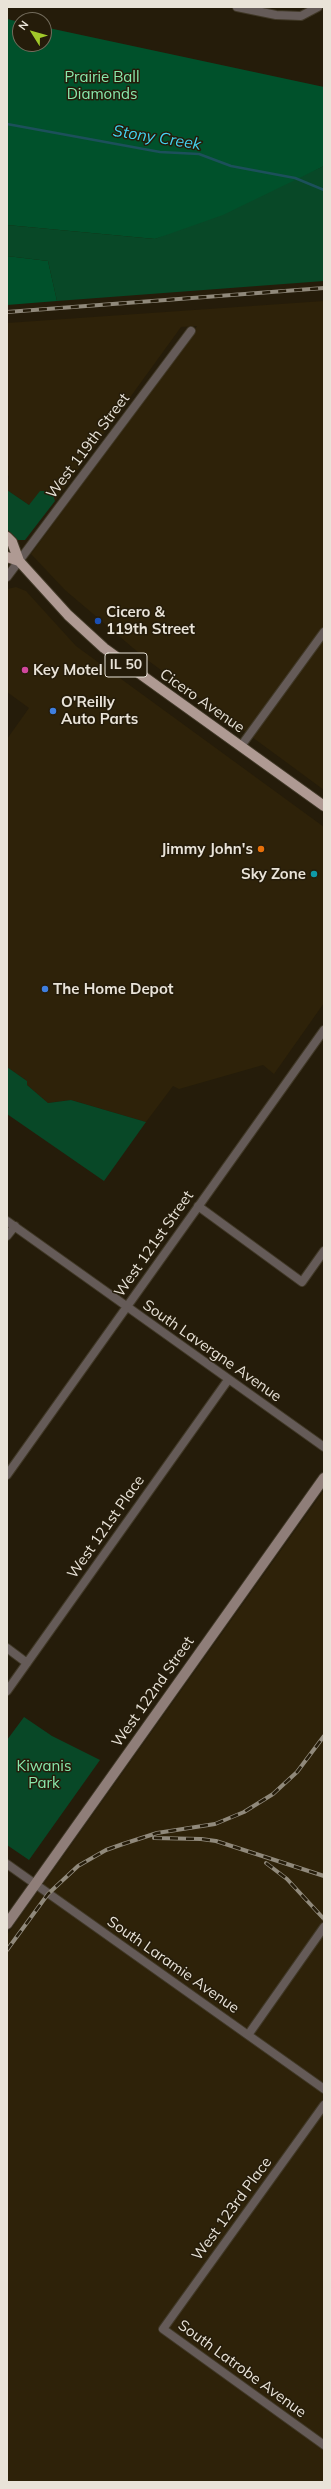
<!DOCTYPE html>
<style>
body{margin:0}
#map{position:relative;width:331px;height:2489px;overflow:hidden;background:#251c0a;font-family:Mulish,sans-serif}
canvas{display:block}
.frame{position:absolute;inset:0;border:8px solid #e9e3d8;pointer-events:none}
.north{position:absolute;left:12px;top:12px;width:40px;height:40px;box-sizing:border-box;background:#251c0a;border:1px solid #736c5c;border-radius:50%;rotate:307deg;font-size:11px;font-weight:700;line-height:16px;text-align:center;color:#e9e3d8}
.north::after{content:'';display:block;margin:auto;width:14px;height:18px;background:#a1c92a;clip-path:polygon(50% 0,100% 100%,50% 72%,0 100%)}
</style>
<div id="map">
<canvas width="331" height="2489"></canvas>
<div class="frame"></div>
<div class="north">N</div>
</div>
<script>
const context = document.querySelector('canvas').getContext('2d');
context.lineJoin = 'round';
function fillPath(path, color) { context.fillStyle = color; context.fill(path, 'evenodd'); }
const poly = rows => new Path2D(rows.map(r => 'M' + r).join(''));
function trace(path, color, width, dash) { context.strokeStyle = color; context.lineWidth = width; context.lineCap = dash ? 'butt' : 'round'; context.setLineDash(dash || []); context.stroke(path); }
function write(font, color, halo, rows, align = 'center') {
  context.font = font + ' Mulish,sans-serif'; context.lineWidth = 3; context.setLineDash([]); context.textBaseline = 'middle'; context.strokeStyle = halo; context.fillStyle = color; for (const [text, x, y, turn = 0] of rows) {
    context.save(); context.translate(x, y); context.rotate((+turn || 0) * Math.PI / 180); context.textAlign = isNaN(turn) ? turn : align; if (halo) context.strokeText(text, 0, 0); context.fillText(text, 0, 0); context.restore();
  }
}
const built = poly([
 [324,301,324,790,146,659,65,590,31,554,197,326,181,327,55,501,52,495,29,505,7,490,9,476,7,475,7,323],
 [16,587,26,591,76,646,324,827,324,1003,274,1074,263,1065,179,1089,173,1086,146,1122,71,1100,48,1103,27,1085,27,1081,7,1067,7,739,29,708,7,692,7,589],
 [324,1490,324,2482,7,2482,7,1935]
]);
const green = poly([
 [324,166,324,281,57,301,48,261,7,256,7,225,155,239],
 [7,490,29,505,40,491,46,491,53,495,55,501,25,540,18,540,7,529],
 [7,1067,27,1081,27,1085,48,1103,71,1100,146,1122,104,1181,7,1114],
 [24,1717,52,1736,100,1760,29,1860,7,1845,7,1740]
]);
const forest = poly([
 [7,19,20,22,20,44,44,44,44,27,324,87,324,166,223,215,155,239,7,225],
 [7,256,48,261,57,301,7,305]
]);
const stream = poly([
 [7,124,160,152,199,154,231,166,295,178,324,190]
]);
const street = poly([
 [237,7,276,15,301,16,318,7],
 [7,577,191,331],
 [241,746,324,632],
 [198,1206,302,1282,324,1251],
 [7,1221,324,1447],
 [7,1236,15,1226],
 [7,1475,324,1030],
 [7,1648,27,1663],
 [7,1691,228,1380],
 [7,1864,324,2089],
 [248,2035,324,1927],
 [324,2105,163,2329,324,2445]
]);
const secondary = poly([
 [7,1924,324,1478]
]);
const primary = poly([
 [7,537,12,542,19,561,68,615,104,648,324,806],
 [7,557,19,561]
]);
const rail = poly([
 [7,312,324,288],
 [154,1838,201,1839,216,1841,324,1876],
 [266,1863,287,1879,324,1919],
 [7,1950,48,1894,78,1866,106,1850,123,1844,157,1833,215,1824,244,1812,273,1794,297,1772,324,1736]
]);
const markers = [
 [98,621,4,"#1a4fb4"],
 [25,670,4,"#d1479c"],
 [53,711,4,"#3f7fe0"],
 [261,849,4,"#e8710a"],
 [314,874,4,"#0f9aa8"],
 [45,989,4,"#3f7fe0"]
];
const shields = [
 [126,665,42]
];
const shieldNames = [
 ["IL 50",126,665]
];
const parkNames = [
 ["Prairie Ball",102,77],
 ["Diamonds",102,94],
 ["Kiwanis",44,1766],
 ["Park",44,1783]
];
const streetNames = [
 ["West 119th Street",88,446,-53],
 ["Cicero Avenue",202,701,35],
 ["West 121st Street",154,1244,-55],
 ["South Lavergne Avenue",212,1351,35],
 ["West 121st Place",106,1527,-55],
 ["West 122nd Street",153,1692,-55],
 ["South Laramie Avenue",173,1965,35],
 ["West 123rd Place",232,2209,-54],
 ["South Latrobe Avenue",242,2369,36]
];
const poiNames = [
 ["Cicero &",106,612],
 ["119th Street",106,629],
 ["Key Motel",33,670],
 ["O'Reilly",61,702],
 ["Auto Parts",61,719],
 ["Jimmy John's",253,849,"right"],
 ["Sky Zone",306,874,"right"],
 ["The Home Depot",53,989]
];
const waterNames = [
 ["Stony Creek",157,138,9]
];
fillPath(built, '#2e2209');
fillPath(green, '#084827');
fillPath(forest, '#00512b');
trace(stream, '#1c505b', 2.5);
trace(street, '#403827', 10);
trace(secondary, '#403827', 12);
trace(primary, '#403827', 12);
trace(street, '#655b58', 8);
trace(secondary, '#8f7e79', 10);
trace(primary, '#af9a93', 10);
trace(rail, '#90897b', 4);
trace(rail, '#251c0a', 2.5, [8]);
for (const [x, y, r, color] of markers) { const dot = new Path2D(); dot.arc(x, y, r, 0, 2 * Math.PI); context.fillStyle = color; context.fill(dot); trace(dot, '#251c0a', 1.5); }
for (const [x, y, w] of shields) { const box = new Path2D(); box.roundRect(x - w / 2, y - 12, w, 24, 3); context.fillStyle = '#251c0a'; context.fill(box); trace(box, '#e9e3d8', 1); }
write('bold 14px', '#e9e3d8', null, shieldNames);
write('15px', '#89e9ac', '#251c0a', parkNames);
write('15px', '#e9e3d8', '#251c0a', streetNames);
write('bold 15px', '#e9e3d8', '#251c0a', poiNames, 'left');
write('italic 16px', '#42d3f0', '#251c0a', waterNames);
</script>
